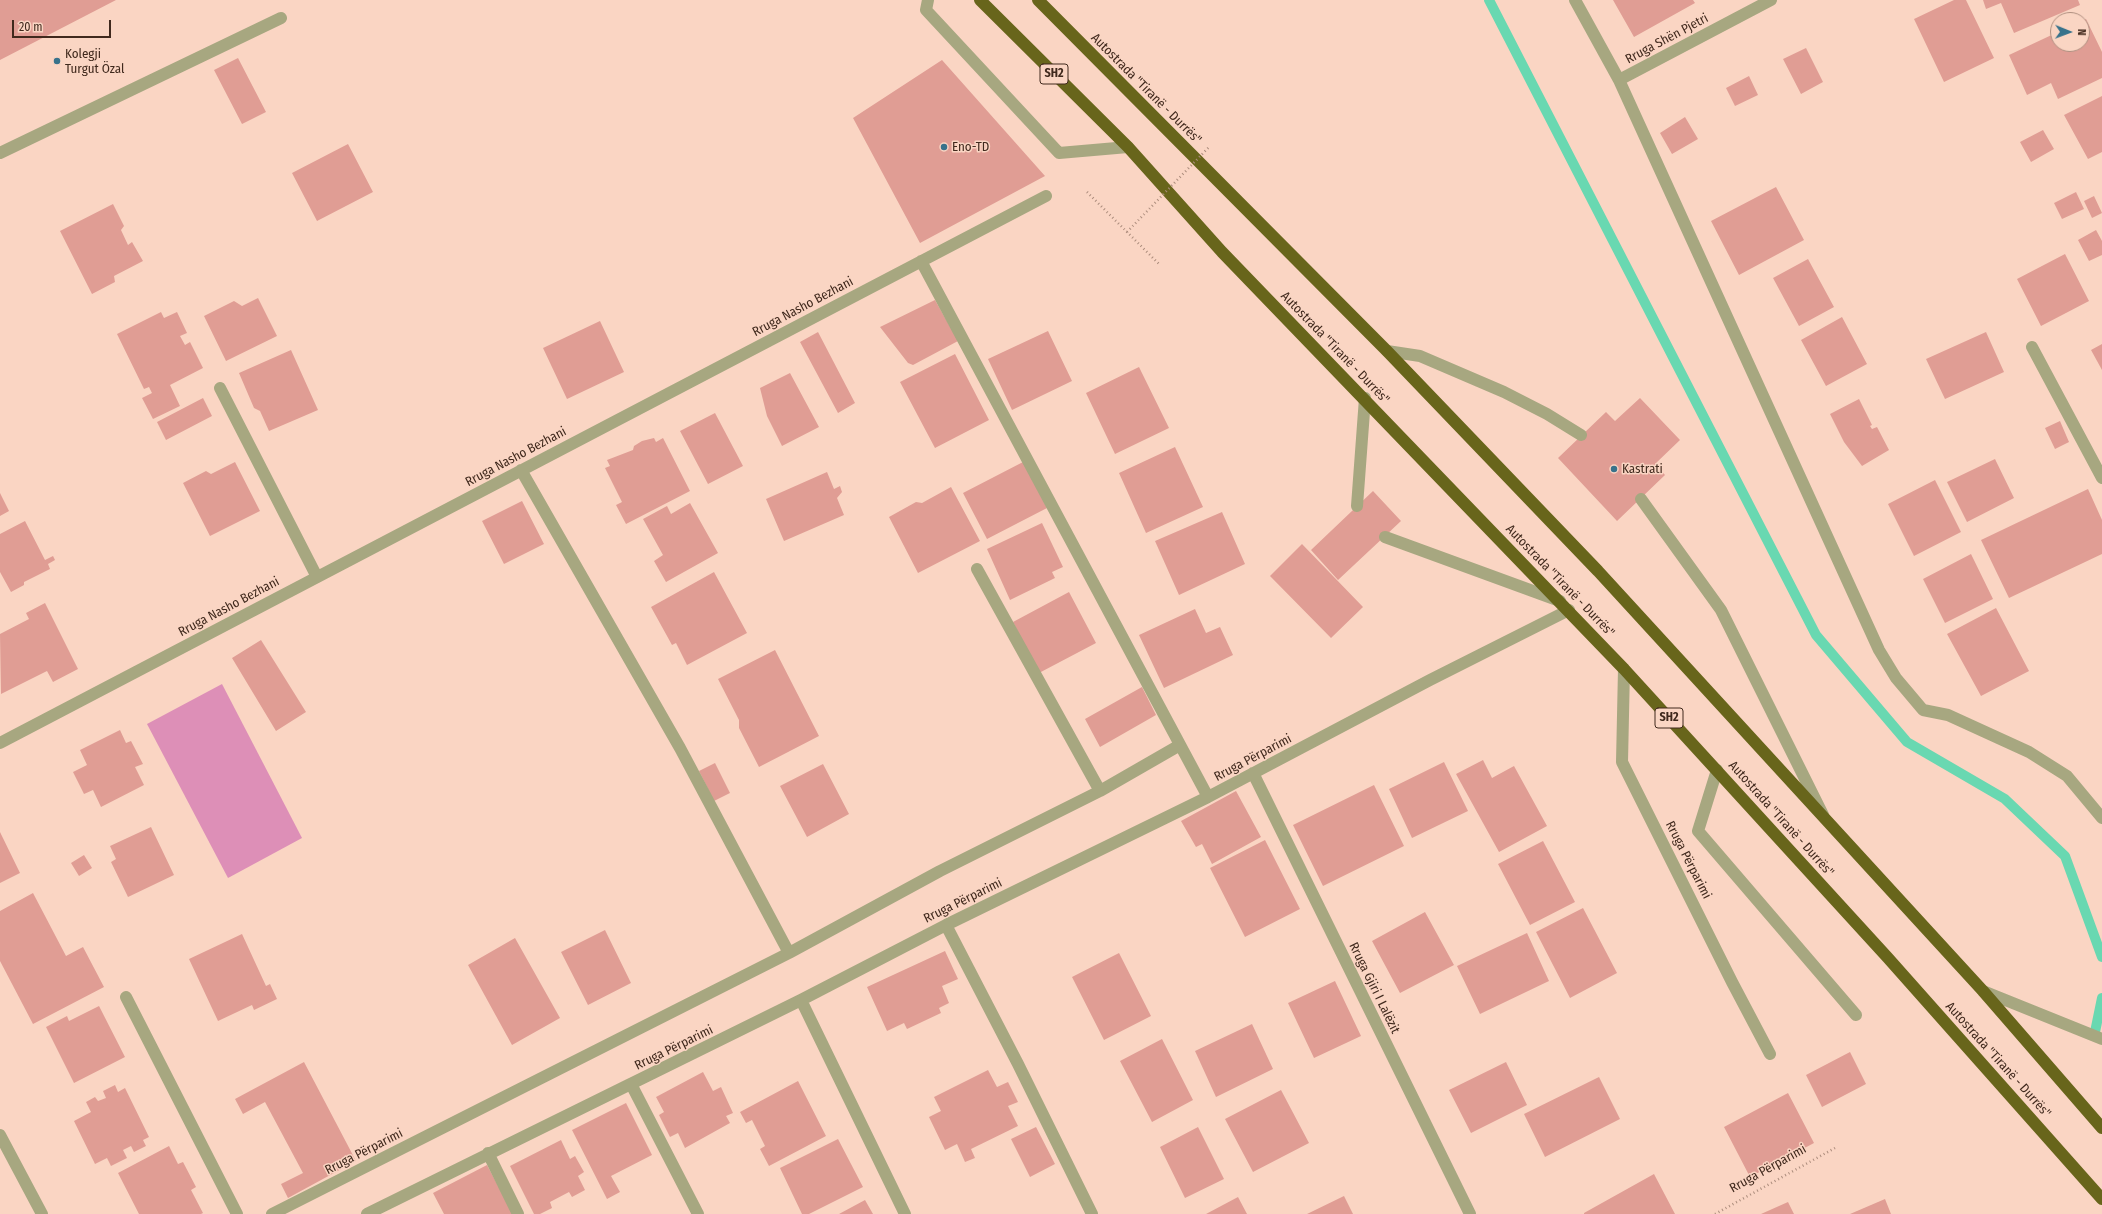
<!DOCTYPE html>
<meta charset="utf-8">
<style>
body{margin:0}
#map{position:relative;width:2102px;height:1214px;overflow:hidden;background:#fad5c3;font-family:"Fira Sans Condensed",sans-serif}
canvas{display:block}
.north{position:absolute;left:2050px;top:12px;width:40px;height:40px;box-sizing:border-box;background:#fad5c3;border:1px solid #b09081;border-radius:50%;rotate:91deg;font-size:11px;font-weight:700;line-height:16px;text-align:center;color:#40291d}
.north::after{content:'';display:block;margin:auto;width:14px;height:18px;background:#38728b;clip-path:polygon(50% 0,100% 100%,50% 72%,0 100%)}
.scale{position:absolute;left:12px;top:20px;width:99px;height:18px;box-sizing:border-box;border:2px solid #40291d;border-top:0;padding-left:5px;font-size:12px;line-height:14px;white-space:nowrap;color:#40291d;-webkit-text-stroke:3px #fad5c3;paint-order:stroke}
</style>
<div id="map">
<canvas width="2102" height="1214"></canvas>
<div class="north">N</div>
<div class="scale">20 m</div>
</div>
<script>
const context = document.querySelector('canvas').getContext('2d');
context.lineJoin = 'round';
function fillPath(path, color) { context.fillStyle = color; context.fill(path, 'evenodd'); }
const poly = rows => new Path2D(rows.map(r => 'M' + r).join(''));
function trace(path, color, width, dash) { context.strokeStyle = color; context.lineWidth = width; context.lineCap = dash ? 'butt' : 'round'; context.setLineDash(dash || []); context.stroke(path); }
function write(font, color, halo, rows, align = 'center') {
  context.font = font + ' "Fira Sans Condensed",sans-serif'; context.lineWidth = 3; context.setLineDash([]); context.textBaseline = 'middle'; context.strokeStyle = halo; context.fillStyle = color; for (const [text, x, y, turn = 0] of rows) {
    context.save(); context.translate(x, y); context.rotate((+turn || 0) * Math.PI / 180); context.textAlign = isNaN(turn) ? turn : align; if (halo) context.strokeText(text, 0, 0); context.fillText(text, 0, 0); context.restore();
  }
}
const green = poly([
 [222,684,302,838,228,878,147,724]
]);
const stream = poly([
 [1489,0,1816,635,1907,742,2005,799,2065,856,2102,957],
 [2095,1032,2102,998]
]);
const building = poly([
 [0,0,116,0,0,60],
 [1613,0,1693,0,1695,3,1634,37],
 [1954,0,1966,0,1994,58,1944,82,1914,19],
 [1983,0,2078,0,2080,5,2014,33,2001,3,1986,9],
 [2086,19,2102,52,2102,78,2058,99,2051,83,2027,95,2009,55,2058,32,2058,44,2082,44,2082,21],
 [1806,48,1823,82,1801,94,1783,59],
 [238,58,266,112,242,124,214,70],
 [942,60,1045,176,920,243,853,118],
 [1749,76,1758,95,1735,106,1726,88],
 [2102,96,2102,152,2088,159,2064,115],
 [1685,117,1698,139,1672,154,1660,133],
 [2043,130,2054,149,2031,162,2020,142],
 [348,144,373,192,317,221,292,173],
 [1776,187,1804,240,1739,275,1711,221],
 [2076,192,2084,209,2062,219,2054,203],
 [2094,196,2102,213,2092,218,2084,201],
 [113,204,124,226,121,230,128,245,132,242,143,261,114,276,115,282,92,294,60,231],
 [2096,230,2102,241,2102,255,2089,261,2078,240],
 [2065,254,2089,301,2041,326,2017,279],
 [1808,259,1834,307,1799,326,1773,278],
 [258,298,277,336,226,361,204,316,234,301,242,306],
 [935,300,958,341,913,365,908,363,880,327],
 [161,312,164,318,177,312,187,333,180,336,185,345,190,342,203,368,170,385,180,406,153,419,142,398,152,393,149,387,144,389,117,334],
 [1842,317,1867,364,1826,386,1801,340],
 [600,321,624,372,567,399,543,348],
 [1048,331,1072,381,1012,410,988,359],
 [818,332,855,403,838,413,800,342],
 [1986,332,2004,372,1945,399,1926,359],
 [2102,344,2102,370,2091,350],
 [291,350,318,410,269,431,260,411,254,408,239,373],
 [955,354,989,420,935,448,900,382],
 [1139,367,1169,428,1115,454,1086,393],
 [790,373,819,427,782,446,767,416,760,388],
 [203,398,212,416,166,440,157,422],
 [1640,398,1680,440,1655,464,1665,475,1617,521,1558,458,1606,412,1615,421],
 [1859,399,1872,425,1870,426,1872,429,1877,427,1889,450,1862,466,1844,442,1830,414],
 [715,413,743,466,708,484,680,431],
 [2060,421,2069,442,2055,449,2045,428],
 [654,438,656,442,663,438,690,491,626,524,616,505,622,502,605,468,610,466,607,460,633,450,634,446,642,441],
 [1175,447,1203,507,1146,533,1119,473],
 [1995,459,2014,498,1967,522,1947,482],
 [235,462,260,511,210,536,183,483,206,471,211,474],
 [1023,462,1047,508,987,539,963,493],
 [827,472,834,489,840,486,842,492,837,498,844,515,784,541,766,499],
 [1935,480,1961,532,1914,556,1888,504],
 [951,487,980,541,918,573,889,517,916,502,922,503],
 [2088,489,2102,520,2102,554,2009,598,1981,540],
 [1373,491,1401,521,1338,580,1311,550],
 [0,493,9,511,0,516],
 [522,501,544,544,504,564,482,521],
 [690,503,718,553,666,582,654,561,663,555,643,519,667,506,671,514],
 [1222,512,1245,564,1179,595,1155,541],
 [25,521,45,560,53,556,55,560,48,564,50,569,24,582,24,585,11,592,0,572,0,534],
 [1042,523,1063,567,1052,572,1055,578,1010,600,987,549],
 [1302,544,1363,607,1331,638,1270,576],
 [1971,554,1993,599,1945,623,1923,579],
 [714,572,747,633,687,665,676,643,672,645,651,607],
 [1069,592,1096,643,1039,673,1013,622],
 [45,603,78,669,53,682,47,671,1,694,0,634,29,619,26,613],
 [1996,608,2029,671,1981,696,1947,634],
 [1195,609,1206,633,1220,627,1233,655,1164,688,1139,635],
 [261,640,306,712,276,731,232,658],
 [775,650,819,736,759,767,739,728,739,720,718,679],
 [1142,687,1156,715,1100,747,1085,719],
 [120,730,126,743,131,741,143,764,135,767,144,785,101,807,93,790,84,794,73,772,87,765,80,750],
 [1483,760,1492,778,1514,766,1547,826,1499,852,1456,774],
 [1444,762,1468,811,1412,838,1389,789],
 [715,763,730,793,714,801,699,771],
 [823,764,849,814,807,837,780,786],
 [1374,785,1404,846,1323,886,1293,825],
 [1236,791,1261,837,1212,864,1202,844,1196,847,1181,821],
 [151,827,174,875,128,897,111,862,116,859,110,846],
 [0,832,20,873,0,883],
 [1265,840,1300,909,1245,937,1210,868],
 [1543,841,1575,902,1530,925,1498,864],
 [84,855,92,868,79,876,71,863],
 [33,893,66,956,83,947,104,987,33,1024,0,961,0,911],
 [1583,908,1617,973,1570,998,1536,932],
 [1425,912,1454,965,1400,993,1372,941],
 [605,930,631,983,588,1005,561,952],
 [1527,933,1549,981,1480,1014,1457,966],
 [242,934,266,986,270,984,277,999,254,1010,252,1005,218,1021,189,959],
 [515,938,560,1018,512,1045,468,965],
 [945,951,958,979,942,986,949,1003,939,1008,941,1013,907,1029,904,1023,887,1031,867,987],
 [1119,953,1151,1016,1104,1040,1072,977],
 [1335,981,1361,1036,1314,1058,1288,1003],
 [99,1006,125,1057,74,1083,46,1027,67,1016,69,1021],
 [1252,1024,1273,1069,1216,1097,1195,1051],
 [1162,1039,1193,1100,1152,1122,1120,1061],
 [1850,1052,1866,1084,1822,1107,1806,1075],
 [304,1062,356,1161,288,1198,281,1184,303,1173,265,1102,243,1114,235,1099],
 [1506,1062,1527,1105,1471,1133,1449,1090],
 [988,1070,997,1087,1008,1082,1018,1102,1008,1106,1018,1126,971,1149,975,1158,965,1162,957,1144,945,1150,929,1117,941,1111,934,1097],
 [703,1072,713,1091,721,1087,733,1113,726,1116,730,1123,685,1148,678,1133,670,1137,659,1115,664,1112,656,1097],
 [1599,1077,1620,1119,1545,1157,1524,1114],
 [798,1081,826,1136,769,1166,760,1149,765,1146,752,1120,746,1123,740,1112],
 [115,1085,118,1092,125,1088,149,1137,143,1140,146,1146,134,1152,131,1146,123,1150,127,1158,111,1166,107,1158,95,1164,74,1121,91,1112,86,1102,95,1097,98,1101,106,1098,103,1091],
 [1281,1090,1309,1143,1253,1172,1225,1119],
 [1788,1093,1814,1143,1750,1177,1724,1127],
 [626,1103,652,1155,611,1176,620,1192,607,1199,572,1130],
 [1036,1127,1055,1164,1030,1177,1011,1139],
 [1198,1127,1224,1179,1185,1198,1160,1147],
 [838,1139,863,1187,809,1214,802,1214,780,1168],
 [561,1140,570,1159,575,1156,584,1172,578,1176,585,1190,572,1197,569,1192,550,1202,552,1208,540,1214,534,1214,510,1166],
 [169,1146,178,1164,183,1162,196,1187,191,1190,203,1213,201,1214,139,1214,118,1173],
 [487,1165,513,1214,444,1214,433,1193],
 [1654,1174,1675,1214,1584,1214,1584,1213],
 [1344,1196,1353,1214,1307,1214],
 [1238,1197,1247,1214,1206,1214],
 [1885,1199,1891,1214,1850,1214],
 [865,1200,873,1214,839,1214],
 [1788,1202,1794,1214,1761,1214]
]);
const path = poly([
 [1087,192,1160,265],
 [1715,1214,1835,1148]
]);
const lane = poly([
 [928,0,926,10,1059,153,1128,147],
 [1387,351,1420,356,1504,392,1547,414,1581,435],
 [1641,499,1721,610,1823,815],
 [1357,506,1365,398],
 [1385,537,1560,601],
 [1717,770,1698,831,1856,1015]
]);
const street = poly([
 [1575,0,1619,80,1879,650,1896,678,1923,710,1948,715,2029,752,2067,776,2102,818],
 [1619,80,1771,0],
 [0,153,281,18],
 [921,261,1208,797],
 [2032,347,2102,478],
 [220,388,317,577],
 [521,470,680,748,789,953],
 [977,569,1100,791],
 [1624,669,1622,762,1732,982,1770,1054],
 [0,743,1046,196],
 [1253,773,1470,1214],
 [946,925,1018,1064,1092,1214],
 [1983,991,2102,1039],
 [126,997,237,1214],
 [801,1000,905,1214],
 [631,1084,698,1214],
 [0,1135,42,1214],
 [488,1153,518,1214],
 [272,1214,789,953,940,871,1100,791,1180,745],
 [367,1214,801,1000,946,925,1208,797,1430,680,1569,610]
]);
const highway = poly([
 [980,0,1128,147,1222,252,1624,669,1888,958,2102,1199],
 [1038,0,1387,351,1598,571,1983,991,2102,1128]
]);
const pathBridge = poly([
 [1127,232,1209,147]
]);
const markers = [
 [57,61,4,"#38728b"],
 [944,147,4,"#38728b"],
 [1614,469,4,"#38728b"]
];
const shields = [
 [1054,74,28],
 [1669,718,28]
];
const shieldNames = [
 ["SH2",1054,74],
 ["SH2",1669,718]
];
const streetNames = [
 ["Rruga Shën Pjetri",1667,39,-28],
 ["Autostrada \"Tiranë - Durrës\"",1146,89,45],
 ["Rruga Nasho Bezhani",803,307,-28],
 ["Autostrada \"Tiranë - Durrës\"",1335,348,46],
 ["Rruga Nasho Bezhani",516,457,-28],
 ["Autostrada \"Tiranë - Durrës\"",1560,581,46],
 ["Rruga Nasho Bezhani",229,607,-28],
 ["Rruga Përparimi",1253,758,-28],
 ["Autostrada \"Tiranë - Durrës\"",1781,819,48],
 ["Rruga Përparimi",1688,860,63],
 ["Rruga Përparimi",963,901,-26],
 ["Rruga Gjiri I Lalëzit",1374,988,64],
 ["Rruga Përparimi",674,1048,-26],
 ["Autostrada \"Tiranë - Durrës\"",1998,1060,48],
 ["Rruga Përparimi",364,1152,-27],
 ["Rruga Përparimi",1768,1169,-29]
];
const poiNames = [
 ["Kolegji",65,54],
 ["Turgut Özal",65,69],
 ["Eno-TD",952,147],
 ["Kastrati",1622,469]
];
fillPath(green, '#dd8fb7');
trace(stream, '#69d8b1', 10);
fillPath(building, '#e09d94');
trace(path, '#ac8d7d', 2.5, [1, 3]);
trace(lane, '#a7a780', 12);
trace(street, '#a7a780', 12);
trace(highway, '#68651b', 12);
trace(pathBridge, '#ac8d7d', 2.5, [1, 3]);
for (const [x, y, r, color] of markers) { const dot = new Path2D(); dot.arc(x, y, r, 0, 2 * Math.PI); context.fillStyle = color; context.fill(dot); trace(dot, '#fad5c3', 1.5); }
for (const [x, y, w] of shields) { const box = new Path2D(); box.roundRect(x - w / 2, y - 10, w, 20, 3); context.fillStyle = '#fad5c3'; context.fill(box); trace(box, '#40291d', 1); }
write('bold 12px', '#40291d', null, shieldNames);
write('13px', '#40291d', '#fad5c3', streetNames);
write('13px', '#40291d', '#fad5c3', poiNames, 'left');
</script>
